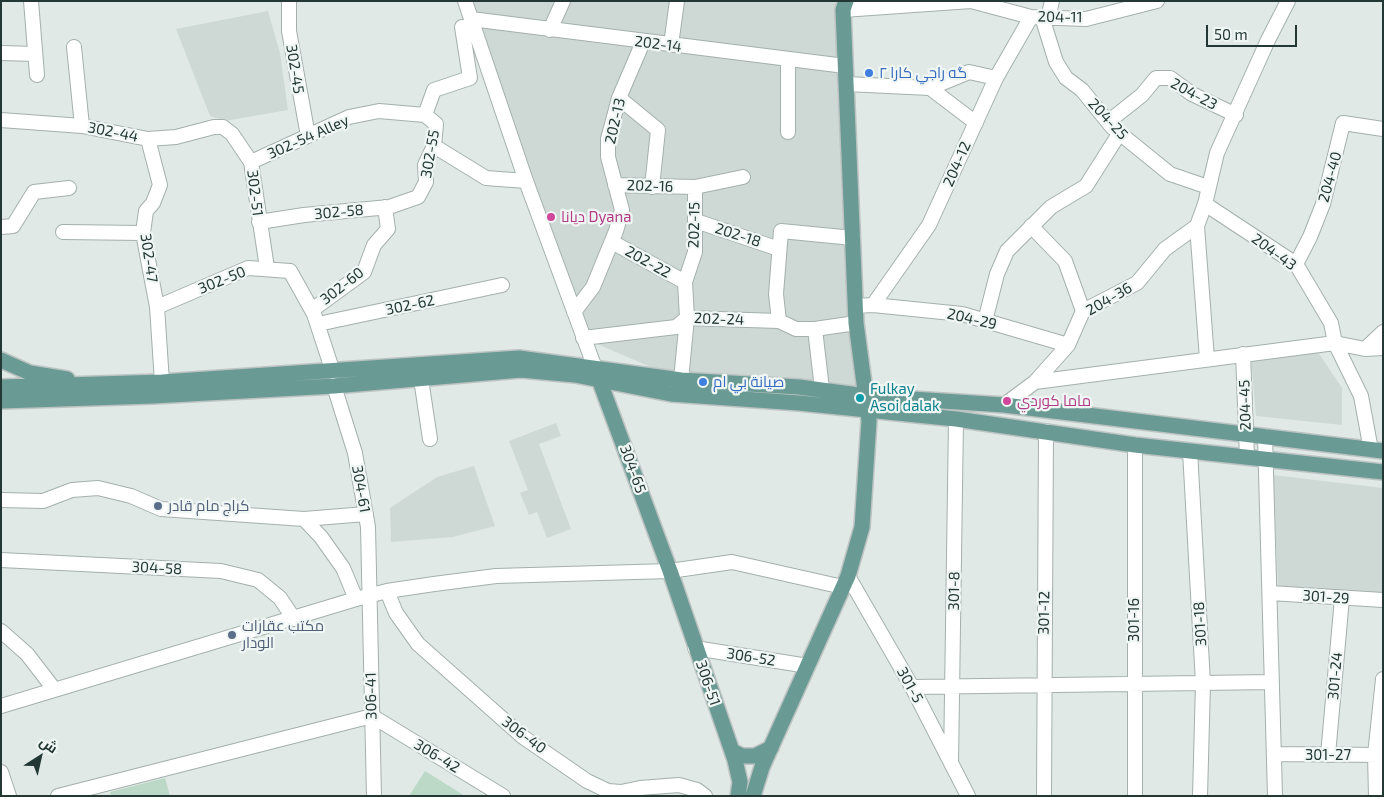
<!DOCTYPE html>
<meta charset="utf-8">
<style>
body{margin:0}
#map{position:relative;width:1384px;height:797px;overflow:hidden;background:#e0e9e6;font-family:"Exo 2",Cairo,sans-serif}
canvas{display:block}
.frame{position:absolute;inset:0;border:2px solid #233835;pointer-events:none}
.north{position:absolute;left:15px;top:732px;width:50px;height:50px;-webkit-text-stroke:4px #f0f6f4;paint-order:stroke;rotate:35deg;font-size:14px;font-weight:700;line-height:20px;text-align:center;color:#233835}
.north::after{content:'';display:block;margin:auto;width:18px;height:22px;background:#233835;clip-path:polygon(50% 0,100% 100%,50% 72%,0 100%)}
.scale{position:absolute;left:1206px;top:25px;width:91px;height:22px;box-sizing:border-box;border:2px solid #233835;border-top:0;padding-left:6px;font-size:15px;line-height:18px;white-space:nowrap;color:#233835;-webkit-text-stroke:4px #f0f6f4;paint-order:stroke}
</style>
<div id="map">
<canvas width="1384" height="797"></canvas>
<div class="frame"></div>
<div class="north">ش</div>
<div class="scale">50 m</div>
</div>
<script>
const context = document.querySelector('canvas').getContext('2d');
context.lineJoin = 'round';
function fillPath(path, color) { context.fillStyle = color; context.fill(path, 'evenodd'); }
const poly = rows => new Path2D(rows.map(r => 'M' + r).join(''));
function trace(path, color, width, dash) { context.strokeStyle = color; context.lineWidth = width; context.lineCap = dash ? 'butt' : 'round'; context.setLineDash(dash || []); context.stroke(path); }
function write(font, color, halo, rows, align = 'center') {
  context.font = font + ' "Exo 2",Cairo,sans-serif'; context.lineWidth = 4.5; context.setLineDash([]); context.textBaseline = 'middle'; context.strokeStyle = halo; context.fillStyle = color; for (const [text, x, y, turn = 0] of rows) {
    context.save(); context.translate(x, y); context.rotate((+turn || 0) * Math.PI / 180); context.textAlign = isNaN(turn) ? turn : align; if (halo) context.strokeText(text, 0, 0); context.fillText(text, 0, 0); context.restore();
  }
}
const built = poly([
 [465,1,846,1,866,396,681,380,583,338],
 [268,11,280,53,288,110,225,121,210,116,176,29],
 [1318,352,1342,388,1342,425,1256,416,1251,358],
 [556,423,561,436,539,444,571,529,547,538,537,512,529,515,520,493,528,490,509,441],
 [474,466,495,526,453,537,391,542,390,508,437,477],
 [1273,475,1383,488,1383,594,1278,587]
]);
const green = poly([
 [425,771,465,796,409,796],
 [165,778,170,796,111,796,110,792]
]);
const minor = poly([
 [31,1,37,75],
 [289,1,289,31,308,136],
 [465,1,526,181,595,368],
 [843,10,971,1,1031,17,1086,19,1157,1],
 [1042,17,1056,62,1066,78,1082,90,1112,127,1170,174,1208,187],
 [1048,18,1052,1],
 [471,19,845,66],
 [550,30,563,1],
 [671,45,677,1],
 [74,47,82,126],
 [1,53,35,54],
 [846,84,930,88,969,72,996,78],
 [930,88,976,123],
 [619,98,658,130,652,187],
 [425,115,434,90,470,78,462,27],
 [1,120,82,126,148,139,176,137,214,127,223,127,232,134,251,162,267,268],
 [1108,122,1142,95,1156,78,1170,78,1192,94,1236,115],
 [788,132,788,60],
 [148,139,160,185,153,203,146,211,143,233,157,307,162,382],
 [434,146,486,178,526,181],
 [251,162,349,117,379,111,425,115],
 [615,185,695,187,743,177],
 [1205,204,1296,264,1331,323,1335,343,1361,396,1371,450],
 [696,221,779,249],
 [259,222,304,215,389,207,418,197,426,182,425,165,434,146,436,124,425,115],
 [1031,226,1065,261,1083,311],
 [1,227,13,226,34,192,69,188],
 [63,232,143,233],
 [612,242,685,282],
 [1296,264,1310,237,1323,204,1343,123,1383,129],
 [873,305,929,225,996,78,1031,17],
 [855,306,873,305,962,314,1068,345],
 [157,307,248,268,290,271,314,314,333,372],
 [312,310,364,272,374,245,388,229,385,207],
 [574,312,593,287,616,231,622,210,608,157,608,139,619,98,643,42],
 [779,321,776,294,781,231,853,238],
 [985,321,997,274,1007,251,1051,207,1086,186,1119,134],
 [318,324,502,285],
 [815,329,822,389],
 [583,338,676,327,687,318,779,321,796,329,815,329,856,323],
 [1365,349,1383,332],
 [1243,354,1247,457],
 [1207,359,1197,226,1205,204,1217,153,1268,40,1288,1],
 [421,379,430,439],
 [681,380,687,318,685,282,695,252,695,187],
 [1035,382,1068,345,1083,311,1137,283,1165,249,1197,226],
 [334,386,355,453,368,527,374,796],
 [1004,405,1035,382,1335,343,1365,349,1383,348],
 [1265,436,1275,796],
 [1190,451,1203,683,1200,796],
 [1,500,43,501,72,490,98,488,131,496,161,509,304,519,321,537,343,568,356,599],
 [304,519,366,514],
 [1,560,221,571,258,580,280,598,294,619],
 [848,576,912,687,968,796],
 [387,591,396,613,418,644,523,737,587,781,608,791,621,792,640,788,679,785,697,790,705,796],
 [1270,593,1383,600],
 [1,631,27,654,54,689],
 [695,648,808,666],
 [912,687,1272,682],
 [1,706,356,599,387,591,434,584,496,576,670,571,732,562,843,587],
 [1274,754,1382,755],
 [1328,755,1342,598],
 [951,763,956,419],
 [1,772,9,796],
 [58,796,372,716,503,796],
 [1044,796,1046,431],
 [1135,796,1135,445],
 [1376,796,1375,755,1383,679]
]);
const major = poly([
 [1,360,30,373,67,379],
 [597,374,670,571,735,760,740,782,738,796],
 [1,387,162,382,519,358,681,380,799,387,866,396,1004,405,1383,451],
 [1,401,153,396,334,386,521,370,575,375,671,394,799,403,956,419,1135,445,1383,472],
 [732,751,742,756,755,756,771,748],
 [753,796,762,767,848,576,862,527,869,421,856,323,843,10,846,1]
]);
const markers = [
 [869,73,5,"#3f7fe0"],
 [551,217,5,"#d1479c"],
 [703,382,5,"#3f7fe0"],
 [860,398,5,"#0f9aa8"],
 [1007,401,5,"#d1479c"],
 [158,506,5,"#5c6f8a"],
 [232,635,5,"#5c6f8a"]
];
const streetNames = [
 ["204-11",1060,17,1],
 ["202-14",658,44,7],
 ["302-45",295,69,81],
 ["204-23",1194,94,28],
 ["204-25",1108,119,47],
 ["202-13",615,121,-77],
 ["302-44",113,132,11],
 ["302-54 Alley",308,137,-24],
 ["302-55",430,154,-80],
 ["204-12",957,164,-66],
 ["204-40",1330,177,-75],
 ["202-16",650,186,2],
 ["302-51",255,193,83],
 ["302-58",339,212,-5],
 ["202-15",694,225,-89],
 ["202-18",738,235,18],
 ["204-43",1274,252,36],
 ["302-47",149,258,82],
 ["202-22",648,262,29],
 ["302-50",222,280,-22],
 ["302-60",342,286,-38],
 ["204-36",1109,299,-30],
 ["302-62",410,305,-12],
 ["202-24",719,319,2],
 ["204-29",972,319,13],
 ["204-45",1245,405,-92],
 ["304-65",633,469,70],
 ["304-61",361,489,80],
 ["304-58",157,568,3],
 ["301-8",954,591,-89],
 ["301-29",1326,597,4],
 ["301-12",1044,613,-89],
 ["301-16",1134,620,-90],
 ["301-18",1200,624,-93],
 ["306-52",751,657,9],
 ["301-24",1335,676,-85],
 ["306-51",708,683,71],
 ["301-5",910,685,61],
 ["306-41",371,696,-91],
 ["306-40",524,735,37],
 ["301-27",1328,755],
 ["306-42",437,756,31]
];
const shopNames = [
 ["گه راجي كارا ٢",879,73],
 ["صيانة بي ام",713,382]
];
const hotelNames = [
 ["دیانا Dyana",561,217],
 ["ماما كوردي",1017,401]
];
const cultureNames = [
 ["Fulkay",870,389],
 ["Asoi dalak",870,406]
];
const serviceNames = [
 ["کراج مام قادر",168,506],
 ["مكتب عقارات",242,626],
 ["الودار",242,643]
];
fillPath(built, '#ced9d5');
fillPath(green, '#bbd9c6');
trace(minor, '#a4b0ad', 16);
trace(major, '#bdc3c2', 18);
trace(minor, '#fff', 14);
trace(major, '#699b94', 15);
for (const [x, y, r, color] of markers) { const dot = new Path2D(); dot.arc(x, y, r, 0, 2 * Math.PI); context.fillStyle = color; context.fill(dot); trace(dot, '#f0f6f4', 2); }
write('15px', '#233835', '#f0f6f4', streetNames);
write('15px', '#366cbe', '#f0f6f4', shopNames, 'left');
write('15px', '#b23c85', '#f0f6f4', hotelNames, 'left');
write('15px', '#0d838f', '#f0f6f4', cultureNames, 'left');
write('15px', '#4e5e75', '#f0f6f4', serviceNames, 'left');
</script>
